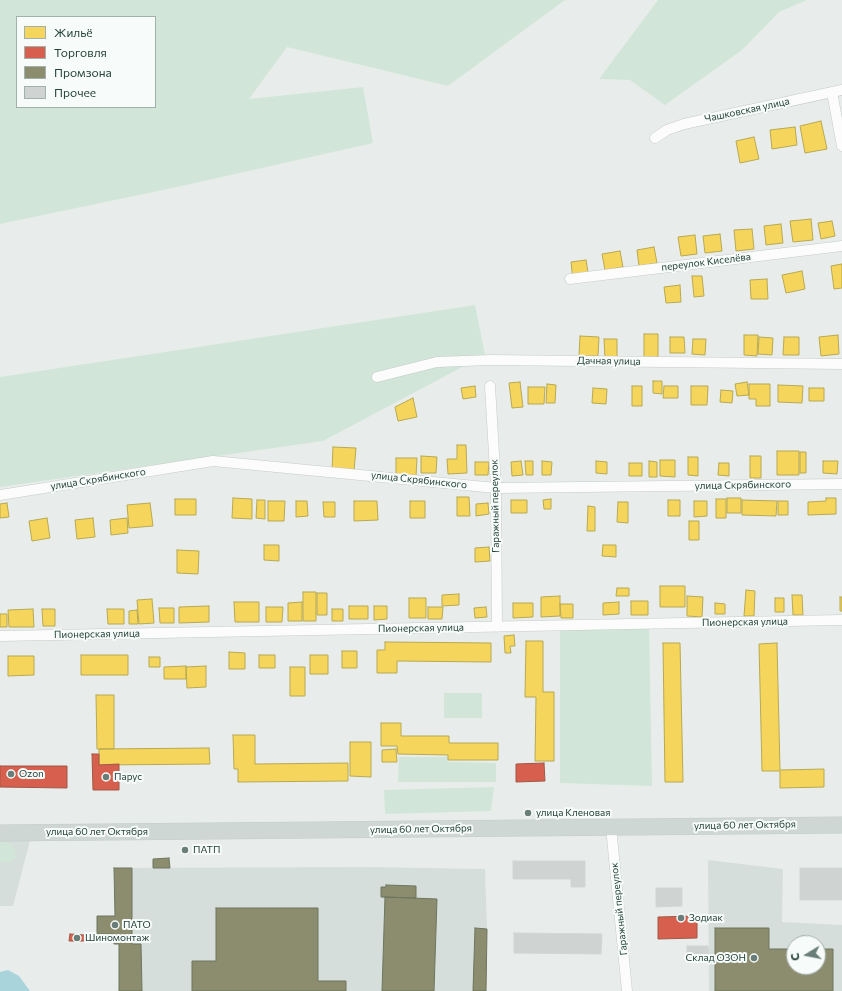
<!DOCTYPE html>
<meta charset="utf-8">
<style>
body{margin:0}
#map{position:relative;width:842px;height:991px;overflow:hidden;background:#e8edeb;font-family:Commissioner,sans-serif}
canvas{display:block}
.legend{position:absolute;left:16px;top:16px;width:140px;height:92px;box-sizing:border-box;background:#f7fbf9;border:1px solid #a3b1ad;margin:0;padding:5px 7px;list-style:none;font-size:12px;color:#24423a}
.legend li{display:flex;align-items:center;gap:8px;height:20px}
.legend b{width:20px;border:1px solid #a3b1ad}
.north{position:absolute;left:786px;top:935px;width:40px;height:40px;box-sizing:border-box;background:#f7fbf9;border:1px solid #a3b1ad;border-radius:50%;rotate:260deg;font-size:11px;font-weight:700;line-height:16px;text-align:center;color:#24423a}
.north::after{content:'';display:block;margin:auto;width:14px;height:18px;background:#697e78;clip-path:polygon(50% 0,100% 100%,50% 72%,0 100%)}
</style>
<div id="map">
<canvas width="842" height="991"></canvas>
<ul class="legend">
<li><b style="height:11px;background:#f6d55c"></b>Жильё</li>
<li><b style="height:11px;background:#d6604d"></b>Торговля</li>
<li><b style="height:11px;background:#8c8c6e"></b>Промзона</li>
<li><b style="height:11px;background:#cfd4d2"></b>Прочее</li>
</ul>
<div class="north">С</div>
</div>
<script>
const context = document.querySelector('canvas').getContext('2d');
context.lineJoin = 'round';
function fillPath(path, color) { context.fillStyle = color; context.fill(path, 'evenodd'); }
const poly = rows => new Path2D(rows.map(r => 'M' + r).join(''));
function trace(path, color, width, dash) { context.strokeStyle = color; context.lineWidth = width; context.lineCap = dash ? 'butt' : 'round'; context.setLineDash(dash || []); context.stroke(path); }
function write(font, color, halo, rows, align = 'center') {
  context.font = font + ' Commissioner,sans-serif'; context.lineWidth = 4; context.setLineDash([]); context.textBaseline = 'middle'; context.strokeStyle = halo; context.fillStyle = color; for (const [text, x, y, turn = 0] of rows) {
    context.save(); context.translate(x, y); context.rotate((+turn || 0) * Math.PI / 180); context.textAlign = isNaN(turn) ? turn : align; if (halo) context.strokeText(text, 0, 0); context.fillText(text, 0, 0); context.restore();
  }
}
const built = poly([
 [31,837,13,906,0,906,0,838],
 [708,860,783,869,782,922,842,925,842,991,709,991],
 [794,943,818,943,818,967,794,967],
 [366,867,485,869,487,929,486,991,119,991,119,944,114,944,113,934,97,934,97,916,115,916,114,868]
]);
const green = poly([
 [0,0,565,0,448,86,287,47,249,99,363,87,373,143,177,187,0,224],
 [17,17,155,17,155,107,17,107],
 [658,0,807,0,779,12,742,50,665,105,630,80,599,79],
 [475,305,485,355,323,441,0,487,0,377],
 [649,624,652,786,560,783,560,630],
 [444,693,482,693,482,718,444,718],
 [399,757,448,757,448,762,496,763,496,782,398,782],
 [494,787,491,811,385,814,384,790],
 [0,841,10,843,15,849,16,857,11,862,0,862]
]);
const water = poly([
 [8,970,19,976,30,991,0,991,0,972]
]);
const homes = poly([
 [821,121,827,149,805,153,800,126,821,121],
 [795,127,797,145,772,149,770,130,795,127],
 [754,137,759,159,740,163,736,141,754,137],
 [811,219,813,240,793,242,790,221,811,219],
 [832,221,835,236,821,239,818,223,832,221],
 [781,224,783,243,766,245,764,226,781,224],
 [752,229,754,249,736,251,734,230,752,229],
 [720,234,722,251,705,253,703,236,720,234],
 [695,235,697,254,681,256,678,237,695,235],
 [654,247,657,263,639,266,637,250,654,247],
 [620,251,623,267,605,270,602,254,620,251],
 [586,260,589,279,573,281,571,262,586,260],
 [842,264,842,288,834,289,831,266,842,264],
 [802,271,805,289,786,293,782,275,802,271],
 [692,276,702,276,704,296,694,297,692,276],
 [767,279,768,299,751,299,750,280,767,279],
 [680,285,681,302,666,303,664,287,680,285],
 [644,334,658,334,658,357,644,357,644,334],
 [744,335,758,335,757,356,744,355,744,335],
 [838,335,839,354,821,356,819,337,838,335],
 [580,336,599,337,598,356,579,356,580,336],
 [670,337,684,337,685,353,670,353,670,337],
 [759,337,773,338,772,355,758,354,759,337],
 [784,337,799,337,799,355,783,355,784,337],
 [604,339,617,339,617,357,605,358,604,339],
 [693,339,706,339,705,355,692,354,693,339],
 [653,381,662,381,662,394,653,393,653,381],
 [520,382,523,407,512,408,509,383,520,382],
 [747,382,749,395,737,396,735,384,747,382],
 [547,384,556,385,555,403,546,403,547,384],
 [749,384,770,384,770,406,756,406,756,399,749,399,749,384],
 [778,385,803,386,802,403,778,402,778,385],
 [475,386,476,397,463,399,461,388,475,386],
 [632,386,642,386,642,406,632,406,632,386],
 [664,386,678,386,678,398,663,398,664,386],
 [691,386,708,386,707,405,691,405,691,386],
 [528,387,545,387,544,404,528,404,528,387],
 [593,388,607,389,606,404,592,403,593,388],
 [809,388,824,388,824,401,809,401,809,388],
 [721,390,733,391,732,403,720,402,721,390],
 [413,398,417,417,398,421,395,407,413,398],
 [457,445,466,445,467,473,448,474,447,459,457,459,457,445],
 [333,447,356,448,354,471,332,470,333,447],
 [777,451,799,451,799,475,777,475,777,451],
 [800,452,806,452,806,473,800,473,800,452],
 [421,456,437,457,436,473,421,473,421,456],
 [750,456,761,456,761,478,750,478,750,456],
 [688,457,698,457,698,476,688,475,688,457],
 [396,458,417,458,416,476,396,475,396,458],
 [660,460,675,460,675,477,660,476,660,460],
 [521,461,523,475,512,476,511,462,521,461],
 [525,461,533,461,533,475,526,475,525,461],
 [542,461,552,462,551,475,542,475,542,461],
 [596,461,607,462,607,474,596,473,596,461],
 [649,461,657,462,657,477,649,477,649,461],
 [823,461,838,461,837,474,823,473,823,461],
 [475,462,489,462,488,475,475,475,475,462],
 [629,463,642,463,642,476,629,476,629,463],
 [719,463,729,463,729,476,718,475,719,463],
 [457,497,469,497,470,516,457,516,457,497],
 [233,498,252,499,252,519,232,518,233,498],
 [727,498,741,498,741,513,727,513,727,498],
 [826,498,836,498,836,514,808,515,808,502,826,501,826,498],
 [175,499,196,499,196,515,175,515,175,499],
 [551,499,551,509,544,509,543,500,551,499],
 [716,499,726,499,726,518,716,518,716,499],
 [257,500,265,500,265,519,256,518,257,500],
 [511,500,527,500,527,513,511,513,511,500],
 [668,500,680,500,680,516,668,516,668,500],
 [742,500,777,501,776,516,742,515,742,500],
 [268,501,285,501,284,521,268,521,268,501],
 [296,501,307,501,308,516,296,517,296,501],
 [354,501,377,501,378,520,354,521,354,501],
 [410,501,425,501,425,518,410,518,410,501],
 [694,501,707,501,707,516,694,517,694,501],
 [778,501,788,501,788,515,778,515,778,501],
 [323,502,335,502,335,517,324,517,323,502],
 [618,502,628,502,628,523,617,522,618,502],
 [7,503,9,517,0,518,0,504,7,503],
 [150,503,153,526,129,528,127,505,150,503],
 [488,503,489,514,476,516,476,504,488,503],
 [588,506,595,507,595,531,587,531,588,506],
 [47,518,50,538,32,541,29,521,47,518],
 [93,518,95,537,77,539,75,520,93,518],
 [127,518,128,533,111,535,110,520,127,518],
 [689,521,699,521,699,540,689,540,689,521],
 [264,545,279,545,279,561,264,560,264,545],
 [603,545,616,545,616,557,602,556,603,545],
 [489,547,490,561,475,562,475,548,489,547],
 [177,550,199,551,198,574,177,573,177,550],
 [660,586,685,586,685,607,660,607,660,586],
 [617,588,629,588,629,596,616,596,617,588],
 [746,590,755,591,754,616,744,616,746,590],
 [303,592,316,592,316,621,303,621,303,592],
 [317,593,327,593,327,615,317,615,317,593],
 [459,594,459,605,442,606,442,595,459,594],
 [792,595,802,595,803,615,793,615,792,595],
 [560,596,560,616,541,617,541,597,560,596],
 [687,596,703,597,702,617,687,616,687,596],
 [840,597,842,597,842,611,840,611,840,597],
 [409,598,426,598,426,618,409,618,409,598],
 [775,598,784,598,784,612,775,612,775,598],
 [152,599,154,623,139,624,137,600,152,599],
 [631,601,648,601,648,615,631,615,631,601],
 [234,602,259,602,259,622,235,622,234,602],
 [302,602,302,621,288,621,288,603,302,602],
 [619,602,619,614,603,615,603,603,619,602],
 [513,603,533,603,533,617,513,618,513,603],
 [715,603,725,604,725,614,715,614,715,603],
 [560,604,573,604,573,618,561,618,560,604],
 [209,606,209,622,179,623,179,607,209,606],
 [349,606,368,606,368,619,349,619,349,606],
 [374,606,387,606,387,619,374,620,374,606],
 [266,607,283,607,282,622,266,622,266,607],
 [428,607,443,607,442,619,428,619,428,607],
 [486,607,487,617,475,618,474,608,486,607],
 [159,608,174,608,174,623,160,623,159,608],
 [33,609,34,627,9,627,8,610,33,609],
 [42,609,55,609,55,626,43,626,42,609],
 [107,609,124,609,124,624,108,624,107,609],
 [332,609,343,609,343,621,332,621,332,609],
 [137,610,138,624,129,624,129,611,137,610],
 [0,614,7,614,7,627,0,627,0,614],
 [514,635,515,646,510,646,511,653,505,653,504,636,514,635],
 [526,641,543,641,543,692,554,692,554,761,535,761,536,697,525,697,526,641],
 [385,642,491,643,491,662,397,661,397,673,377,673,377,650,385,650,385,642],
 [663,643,680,643,683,782,665,782,663,643],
 [777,643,780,770,824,769,824,787,780,788,780,771,762,771,759,644,777,643],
 [342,651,357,651,357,668,342,668,342,651],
 [229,652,245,653,245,669,229,669,229,652],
 [81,655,128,655,128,675,81,675,81,655],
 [259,655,275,655,275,668,259,668,259,655],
 [310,655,328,655,328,674,310,674,310,655],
 [8,656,34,656,34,675,8,676,8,656],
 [149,657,160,657,160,667,149,667,149,657],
 [186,666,186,679,164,679,164,667,186,666],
 [206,666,206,687,187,688,186,667,206,666],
 [290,667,305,667,305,696,290,696,290,667],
 [96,695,114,695,114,749,97,749,96,695],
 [381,723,401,723,401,736,449,736,449,743,498,743,498,760,448,760,448,755,398,754,397,746,381,746,381,723],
 [233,735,255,735,255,764,348,763,348,781,238,782,238,769,234,769,233,735],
 [350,742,371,742,371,777,350,776,350,742],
 [209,748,210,764,99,765,99,749,209,748],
 [396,749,397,762,382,762,382,750,396,749]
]);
const shops = poly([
 [92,754,99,754,99,765,119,764,119,790,93,790,92,754],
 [544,763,545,781,516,782,516,764,544,763],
 [0,766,67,766,67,788,0,787,0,766],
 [697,916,697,938,658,939,658,917,697,916],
 [70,934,85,935,84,941,69,941,70,934]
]);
const industry = poly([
 [169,858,170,868,153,868,153,859,169,858],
 [114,868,132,868,132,944,141,944,142,991,119,991,119,944,114,944,114,934,97,934,97,916,115,916,114,868],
 [386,885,416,886,416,898,381,897,381,887,386,887,386,885],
 [385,897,437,899,434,991,382,991,385,897],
 [216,908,318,908,318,981,346,981,346,991,192,991,192,961,216,961,216,908],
 [475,928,487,929,486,991,473,991,475,928],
 [715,928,769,928,769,949,794,949,794,967,818,967,818,949,833,949,833,991,715,991,715,928]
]);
const building = poly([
 [513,861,585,861,585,887,571,887,571,879,513,879,513,861],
 [800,868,842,868,842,900,800,900,800,868],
 [656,888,682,888,682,906,656,907,656,888],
 [514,933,602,934,601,954,514,953,514,933],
 [687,946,708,946,709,955,687,956,687,946]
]);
const minor = poly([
 [832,92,842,146],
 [655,138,667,130,684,124,842,90],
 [570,279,842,246],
 [377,377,437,362,491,360,842,364],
 [490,386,496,488,497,627],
 [0,495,213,461,496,488,842,484],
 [0,636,842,620],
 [611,827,627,991]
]);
const primary = poly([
 [0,833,842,825]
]);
const markers = [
 [11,774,4,"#697e78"],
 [106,777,4,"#697e78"],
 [528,813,4,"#697e78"],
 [185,850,4,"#697e78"],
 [681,918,4,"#697e78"],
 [115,925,4,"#697e78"],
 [77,938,4,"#697e78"],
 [754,958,4,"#697e78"]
];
const streetNames = [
 ["Чашковская улица",747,110,-12],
 ["переулок Киселёва",706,262,-7],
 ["Дачная улица",609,361,1],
 ["улица Скрябинского",98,479,-9],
 ["улица Скрябинского",419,480,6],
 ["улица Скрябинского",743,485,-1],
 ["Гаражный переулок",495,506,-91],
 ["Пионерская улица",745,622,-1],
 ["Пионерская улица",421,628,-1],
 ["Пионерская улица",97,634,-1],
 ["улица 60 лет Октября",745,825,-1],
 ["улица 60 лет Октября",421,829,-1],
 ["улица 60 лет Октября",97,832],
 ["Гаражный переулок",619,909,-96]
];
const poiNames = [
 ["Ozon",19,774],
 ["Парус",114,777],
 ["улица Кленовая",536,813],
 ["ПАТП",193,850],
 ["Зодиак",689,918],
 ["ПАТО",123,925],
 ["Шиномонтаж",85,938],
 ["Склад ОЗОН",746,958,"right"]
];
fillPath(built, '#d6dedb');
fillPath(green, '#d1e6d8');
fillPath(water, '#a9d4db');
fillPath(homes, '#f6d55c');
trace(homes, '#b7a952', 1);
fillPath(shops, '#d6604d');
trace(shops, '#a15747', 1);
fillPath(industry, '#8c8c6e');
trace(industry, '#6d765e', 1);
fillPath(building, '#cfd4d2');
trace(building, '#d1d6d4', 1);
trace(minor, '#c5cac8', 11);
trace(primary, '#c3ccc9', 17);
trace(minor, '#fcfcfc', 10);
trace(primary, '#cfd7d5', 16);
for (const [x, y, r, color] of markers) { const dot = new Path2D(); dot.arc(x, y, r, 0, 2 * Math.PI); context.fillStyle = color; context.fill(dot); trace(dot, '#f7fbf9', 1.5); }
write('10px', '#24423a', '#f7fbf9', streetNames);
write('10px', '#24423a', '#f7fbf9', poiNames, 'left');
</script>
